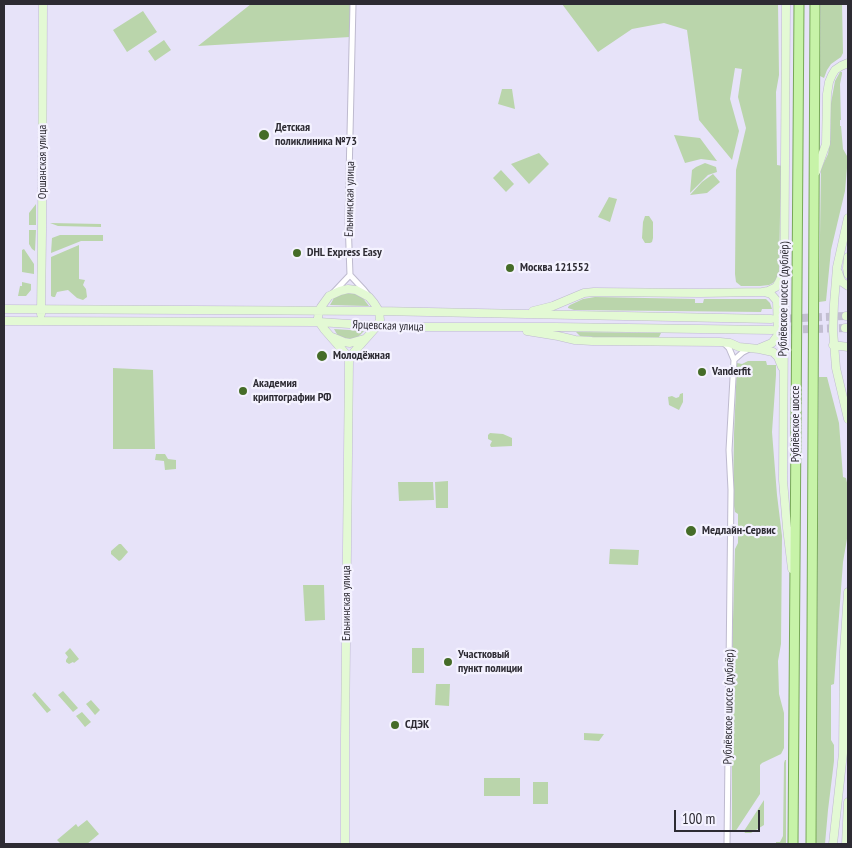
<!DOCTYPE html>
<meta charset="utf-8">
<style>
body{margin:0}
#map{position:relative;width:852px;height:848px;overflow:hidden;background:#e7e3f9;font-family:"PT Sans Narrow",sans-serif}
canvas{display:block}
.frame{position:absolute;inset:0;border:5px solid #2d2b33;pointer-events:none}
.scale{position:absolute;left:674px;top:810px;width:86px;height:22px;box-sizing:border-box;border:2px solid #2d2b33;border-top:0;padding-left:6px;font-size:15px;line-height:18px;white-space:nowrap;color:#2d2b33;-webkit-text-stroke:4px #f4f2ff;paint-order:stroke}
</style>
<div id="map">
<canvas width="852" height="848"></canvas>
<div class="frame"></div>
<div class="scale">100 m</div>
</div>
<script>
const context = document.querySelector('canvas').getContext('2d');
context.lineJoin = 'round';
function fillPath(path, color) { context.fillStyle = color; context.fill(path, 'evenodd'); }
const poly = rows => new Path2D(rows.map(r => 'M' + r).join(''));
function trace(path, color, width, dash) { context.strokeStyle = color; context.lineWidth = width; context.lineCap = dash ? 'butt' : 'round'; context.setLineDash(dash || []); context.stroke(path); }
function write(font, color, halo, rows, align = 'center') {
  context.font = font + ' "PT Sans Narrow",sans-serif'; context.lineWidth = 4.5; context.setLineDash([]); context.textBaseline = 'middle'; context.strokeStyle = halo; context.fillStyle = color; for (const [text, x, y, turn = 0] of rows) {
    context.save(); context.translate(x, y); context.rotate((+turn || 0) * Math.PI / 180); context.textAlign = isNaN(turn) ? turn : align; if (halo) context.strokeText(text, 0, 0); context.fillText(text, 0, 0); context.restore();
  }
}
const green = poly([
 [251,4,351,4,350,37,198,46],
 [562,4,778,4,779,75,776,92,777,165,783,166,780,215,779,274,777,279,773,283,769,285,760,286,741,286,736,282,735,274,736,170,746,128,738,97,742,69,735,68,730,99,739,131,732,160,699,120,687,30,664,23,632,29,598,52],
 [821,4,842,4,843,53,841,57,831,64,827,70,824,78,820,76],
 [143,11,157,32,127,52,113,30],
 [164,40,171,50,155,61,148,51],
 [840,72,842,72,842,74,840,84,841,120,840,120,840,126,841,126,843,149,847,156,847,168,845,191,831,250,826,301,819,302,821,169,828,154,830,142,831,103,835,81],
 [502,89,512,89,515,109,498,104],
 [674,135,700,138,717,161,701,159,685,163],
 [539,153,549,164,529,184,511,164],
 [705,163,716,167,717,172,708,175,690,193,692,170,696,167],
 [501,170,514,184,506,192,493,178],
 [713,174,720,182,707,193,690,195,702,182],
 [609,197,617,199,610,222,598,217],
 [36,204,36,225,29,225,29,213],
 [645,216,649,216,653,222,653,238,652,242,650,243,645,243,642,238,643,222],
 [50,223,101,224,101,227,58,226],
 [29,230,36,230,35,251,32,249,29,244],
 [60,235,103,235,103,241,81,241,51,253,52,238],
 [79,245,79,279,85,280,83,285,86,289,87,297,83,300,77,298,68,290,57,292,55,297,53,297,51,296,51,257],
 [24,249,34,264,34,274,22,272,22,250],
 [22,282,31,284,31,290,26,296,18,296,20,286,22,286],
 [352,292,362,297,369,306,330,305,334,298,339,295,344,293],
 [595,297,695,299,695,303,703,303,704,299,766,299,770,303,772,309,762,309,761,312,574,310,568,308,568,307,570,305,583,299],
 [334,329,364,331,358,337,348,340,338,336],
 [576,332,661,333,659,337,594,337,580,336],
 [748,361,766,361,767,365,776,365,776,375,772,432,777,495,782,536,781,644,778,661,779,694,784,713,784,748,781,754,762,763,760,765,760,794,735,832,732,832,732,685,734,682,734,658,732,655,735,549,738,543,738,514,735,512,733,500,734,434,737,363,742,364],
 [113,368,153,370,155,449,113,449],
 [819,377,827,377,839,423,843,477,846,478,848,487,848,533,843,562,834,684,831,685,831,740,834,745,834,761,828,810,825,844,816,844],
 [683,393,683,402,679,410,669,405,668,397,672,396,676,398,679,397,680,394],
 [490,433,503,434,512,438,512,446,491,447,490,445,492,441,488,439,488,435],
 [156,454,165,454,168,459,176,460,176,469,165,470,164,461,155,460],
 [448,481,448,508,436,508,435,482],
 [398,482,433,482,434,500,399,501],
 [119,544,121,544,128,552,121,560,119,561,111,554,111,551],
 [610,549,639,550,638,565,609,564],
 [303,585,324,585,325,620,305,621],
 [70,648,79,659,74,663,73,662,69,664,66,662,66,660,68,657,65,653],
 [412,648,424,648,424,673,412,673],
 [436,684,450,684,449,706,435,705],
 [63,691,78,708,73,712,58,695],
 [35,692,51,710,47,713,32,695],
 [91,700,100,710,95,715,86,704],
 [82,712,91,722,85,727,76,716],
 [584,733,604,734,599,741,584,740],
 [785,760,786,760,786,844,776,844,776,842,780,842,783,836,784,763],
 [484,778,520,778,520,796,484,796],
 [533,782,548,782,548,804,533,804],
 [764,800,764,825,751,833,745,833,744,831],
 [87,820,99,834,87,844,61,844,57,840,76,824,78,827]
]);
const secondaryTunnel = poly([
 [778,319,846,316],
 [779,330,845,328]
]);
const street = poly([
 [350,275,348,220,353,4],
 [350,275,364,290,368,295],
 [333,293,350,275],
 [724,343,729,348,734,360,729,450,731,490,727,844],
 [734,360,743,352,749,349]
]);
const secondary = poly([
 [786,4,783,480,787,528,792,569],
 [816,172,826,144,827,94,829,82,832,75,835,70,841,66,848,63],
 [848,218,837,267,834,304,833,330,836,368,848,419],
 [848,257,847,268,848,274],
 [838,272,840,278,842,282,848,286],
 [4,309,379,311,771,319],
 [533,311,553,306,584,293,594,292,700,293,762,292,768,291,776,287,779,282,783,273],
 [41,314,42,231,43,4],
 [846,316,848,316],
 [4,321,319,322,395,327,555,327,772,330],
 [845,328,848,328],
 [527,331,558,336,575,340,592,341,720,342,730,343,739,347,759,349,773,352,778,357,782,367],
 [332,337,344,342,350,343,364,339],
 [833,345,848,347],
 [760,348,772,343,778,335,777,301,771,294,764,292],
 [345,844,345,737,349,361,354,352,377,326,380,320,379,311,374,303,369,297,356,290,348,289,340,291,329,296,321,307,319,311,318,318,319,322,324,329,345,353,349,361],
 [833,844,843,753,844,651,848,592],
 [846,844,848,802]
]);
const primary = poly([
 [793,844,799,4],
 [811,844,815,4]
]);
const markers = [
 [264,135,6,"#456c28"],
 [297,253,5,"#456c28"],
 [510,268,5,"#456c28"],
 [322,356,6,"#456c28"],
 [702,372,5,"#456c28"],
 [243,391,5,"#456c28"],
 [691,531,6,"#456c28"],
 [448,662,5,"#456c28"],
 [395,725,5,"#456c28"]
];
const poiNames = [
 ["Детская",275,128],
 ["поликлиника №73",275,142],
 ["DHL Express Easy",307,253],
 ["Москва 121552",520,268],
 ["Молодёжная",333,356],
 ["Vanderfit",712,372],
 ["Академия",253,384],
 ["криптографии РФ",253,398],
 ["Медлайн-Сервис",702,531],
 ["Участковый",458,655],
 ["пункт полиции",458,669],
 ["СДЭК",405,725]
];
const streetNames = [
 ["Оршанская улица",43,162,-90],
 ["Ельнинская улица",350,199,-89],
 ["Рублёвское шоссе (дублёр)",784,299,-89],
 ["Ярцевская улица",388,326,2],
 ["Рублёвское шоссе",796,424,-90],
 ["Ельнинская улица",347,603,-90],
 ["Рублёвское шоссе (дублёр)",729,707,-89]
];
fillPath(green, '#bad5ab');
trace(secondaryTunnel, '#c2bed1', 8, [8, 4]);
trace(street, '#bebacf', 7);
trace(secondary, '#bebacf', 9);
trace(primary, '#78a859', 11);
trace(street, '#fff', 5);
trace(secondary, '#e3f9d4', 8);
trace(primary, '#c7f3a8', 9);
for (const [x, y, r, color] of markers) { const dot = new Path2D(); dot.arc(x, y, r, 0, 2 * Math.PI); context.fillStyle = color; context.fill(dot); trace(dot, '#f4f2ff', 2); }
write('bold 12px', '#2d2b33', '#f4f2ff', poiNames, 'left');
write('12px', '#2d2b33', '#f4f2ff', streetNames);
</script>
